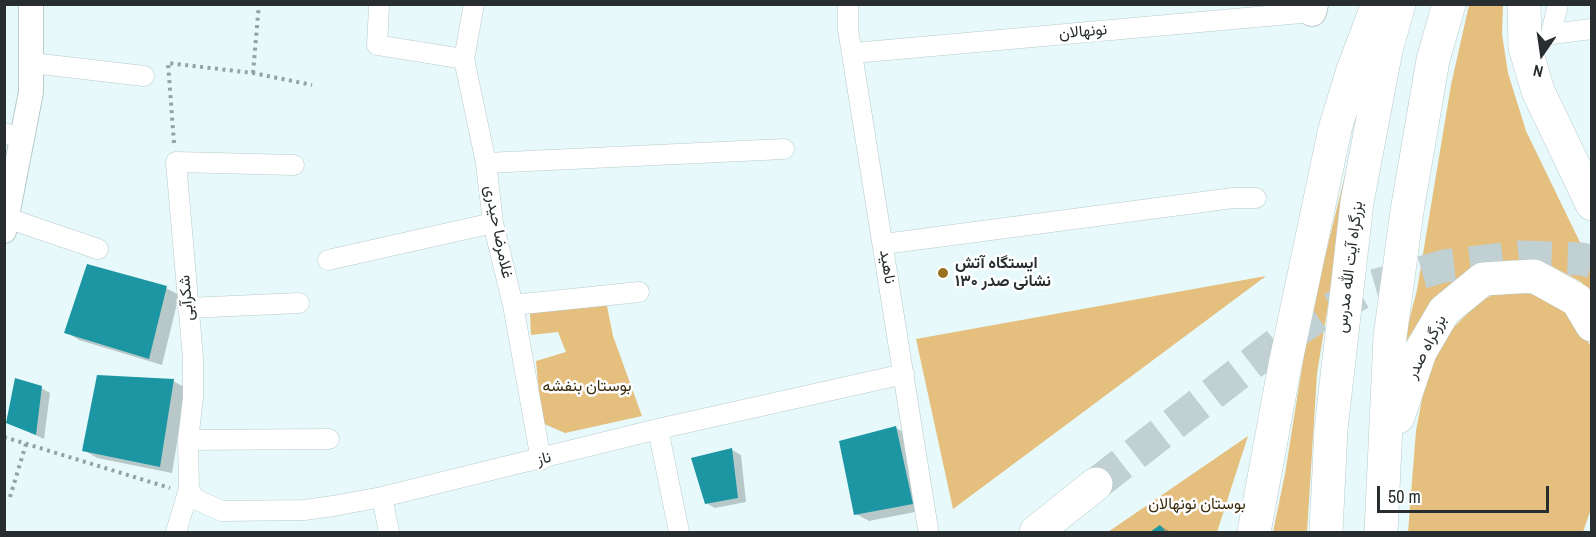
<!DOCTYPE html>
<meta charset="utf-8">
<style>
body{margin:0}
#map{position:relative;width:1596px;height:537px;overflow:hidden;background:#e7f9fb;font-family:"Archivo Narrow",sans-serif}
canvas{display:block}
.frame{position:absolute;inset:0;border:6px solid #282e2f;pointer-events:none}
.north{position:absolute;left:1512px;top:24px;width:60px;height:60px;-webkit-text-stroke:4px #fff;paint-order:stroke;rotate:193deg;font-size:16px;font-weight:700;line-height:24px;text-align:center;color:#282e2f}
.north::after{content:'';display:block;margin:auto;width:21px;height:27px;background:#282e2f;clip-path:polygon(50% 0,100% 100%,50% 72%,0 100%)}
.scale{position:absolute;left:1377px;top:486px;width:172px;height:27px;box-sizing:border-box;border:3px solid #282e2f;border-top:0;padding-left:8px;font-size:18px;line-height:21px;white-space:nowrap;color:#282e2f;-webkit-text-stroke:4px #fff;paint-order:stroke}
</style>
<div id="map">
<canvas width="1596" height="537"></canvas>
<div class="frame"></div>
<div class="north">N</div>
<div class="scale">50 m</div>
</div>
<script>
const context = document.querySelector('canvas').getContext('2d');
context.lineJoin = 'round';
function fillPath(path, color) { context.fillStyle = color; context.fill(path, 'evenodd'); }
const poly = rows => new Path2D(rows.map(r => 'M' + r).join(''));
function trace(path, color, width, dash) { context.strokeStyle = color; context.lineWidth = width; context.lineCap = dash ? 'butt' : 'round'; context.setLineDash(dash || []); context.stroke(path); }
function write(font, color, halo, rows, align = 'center') {
  context.font = font + ' "Archivo Narrow",Vazirmatn,sans-serif'; context.lineWidth = 5; context.setLineDash([]); context.textBaseline = 'middle'; context.strokeStyle = halo; context.fillStyle = color; for (const [text, x, y, turn = 0] of rows) {
    context.save(); context.translate(x, y); context.rotate((+turn || 0) * Math.PI / 180); context.textAlign = isNaN(turn) ? turn : align; if (halo) context.strokeText(text, 0, 0); context.fillText(text, 0, 0); context.restore();
  }
}
const green = poly([
 [1469,5,1503,5,1502,34,1508,73,1526,131,1591,265,1591,293,1581,282,1544,262,1518,260,1488,262,1423,315,1402,348,1417,290,1451,85],
 [1355,135,1317,374,1307,532,1273,532,1285,474,1310,317],
 [1266,276,953,509,916,339],
 [1516,291,1545,297,1573,317,1591,347,1592,506,1583,532,1408,532,1416,431,1425,383,1437,352,1452,329,1479,302,1492,295],
 [606,301,613,336,642,416,565,433,542,423,536,361,566,352,558,332,531,335,530,314,560,305],
 [1248,436,1217,532,1108,532]
]);
const shadow = poly([
 [166,288,179,295,162,365,79,340,66,332],
 [173,381,186,388,172,473,97,458,84,450],
 [41,388,50,393,44,439,7,422],
 [896,428,909,435,925,510,869,521,856,514],
 [732,450,741,455,746,502,715,508,706,503],
 [1161,526,1171,532,1152,532]
]);
const building = poly([
 [87,264,167,286,149,359,64,333],
 [97,375,174,379,160,467,82,451],
 [15,378,42,386,36,435,6,423],
 [896,426,913,504,854,515,839,441],
 [732,448,738,498,705,504,691,458],
 [1160,525,1166,532,1150,532]
]);
const trunkTunnel = poly([
 [1096,484,1278,343,1318,316,1374,286,1444,266,1520,257,1582,259,1592,262]
]);
const path = poly([
 [253,73,259,4],
 [174,143,168,63,253,73,312,85],
 [4,437,170,488],
 [10,497,26,444]
]);
const minor = poly([
 [474,4,464,59,486,163,493,223,513,305,541,460],
 [848,4,848,29,928,529],
 [1558,4,1551,34,1592,29],
 [379,7,377,45,464,59],
 [854,53,1312,12],
 [32,63,144,76],
 [4,133,21,138],
 [486,163,784,149],
 [7,218,98,249],
 [884,244,1233,198,1256,198],
 [328,260,493,223],
 [513,305,639,292],
 [188,308,299,303],
 [658,429,679,532],
 [188,440,329,439],
 [189,489,195,499,222,511,304,510,333,506,382,497,658,429,904,374],
 [382,497,389,532],
 [176,532,189,489,188,440,193,398,193,358,176,162,294,165]
]);
const tertiary = poly([
 [4,231,31,92,31,4]
]);
const secondary = poly([
 [1312,12,1314,4]
]);
const trunk = poly([
 [1524,4,1525,47,1538,91,1592,204],
 [1398,417,1420,352,1444,311,1483,279,1534,276,1577,300,1592,325],
 [1036,532,1096,484],
 [1254,532,1285,365,1335,129,1353,70,1378,4],
 [1326,532,1331,429,1357,202,1386,50,1399,4],
 [1381,532,1390,337,1407,211,1433,60,1449,4]
]);
const markers = [
 [943,273,6,"#9a711e"]
];
const streetNames = [
 ["نونهالان",1083,32,-5],
 ["غلامرضا حیدری",498,232,79],
 ["ناهید",887,267,81],
 ["بزرگراه آیت الله مدرس",1350,267,-83],
 ["شکرآبی",187,298,-95],
 ["بزرگراه صدر",1427,347,-63],
 ["ناز",544,459,-14]
];
const poiNames = [
 ["ایستگاه آتش",955,264],
 ["نشانی صدر ۱۳۰",955,282]
];
const parkNames = [
 ["بوستان بنفشه",587,387],
 ["بوستان نونهالان",1197,505]
];
fillPath(green, '#e4bf7d');
fillPath(shadow, '#0003');
fillPath(building, '#1d96a3');
trace(trunkTunnel, '#c1d0d2', 33, [33, 16]);
trace(minor, '#b9cacc', 21);
trace(tertiary, '#b9cacc', 26);
trace(secondary, '#b9cacc', 30);
trace(trunk, '#b9cacc', 34);
trace(path, '#95a2a4', 4, [3, 4.5]);
trace(minor, '#fff', 20);
trace(tertiary, '#fff', 24);
trace(secondary, '#fff', 28);
trace(trunk, '#fff', 33);
for (const [x, y, r, color] of markers) { const dot = new Path2D(); dot.arc(x, y, r, 0, 2 * Math.PI); context.fillStyle = color; context.fill(dot); trace(dot, '#fff', 2); }
write('16px', '#282e2f', '#fff', streetNames);
write('bold 16px', '#282e2f', '#fff', poiNames, 'left');
write('16px', '#3c2c0c', '#fff', parkNames);
</script>
